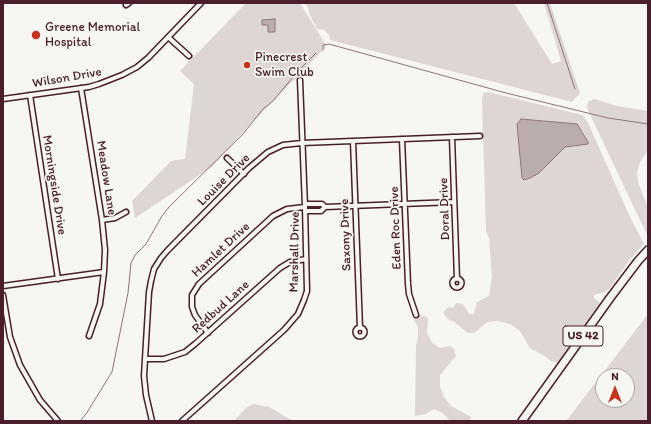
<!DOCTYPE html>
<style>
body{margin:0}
#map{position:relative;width:651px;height:424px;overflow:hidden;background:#f6f6f2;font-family:Itim,sans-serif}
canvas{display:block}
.frame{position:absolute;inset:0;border:4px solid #4a1f2b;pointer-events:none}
.north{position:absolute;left:595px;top:368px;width:40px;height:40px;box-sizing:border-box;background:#f6f6f2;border:1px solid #b1a0a2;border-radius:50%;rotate:0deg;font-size:11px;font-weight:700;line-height:16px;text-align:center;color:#4a1f2b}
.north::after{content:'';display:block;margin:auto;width:14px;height:18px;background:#c8321e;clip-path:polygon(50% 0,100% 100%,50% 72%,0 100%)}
</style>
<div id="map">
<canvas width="651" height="424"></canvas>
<div class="frame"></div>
<div class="north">N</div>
</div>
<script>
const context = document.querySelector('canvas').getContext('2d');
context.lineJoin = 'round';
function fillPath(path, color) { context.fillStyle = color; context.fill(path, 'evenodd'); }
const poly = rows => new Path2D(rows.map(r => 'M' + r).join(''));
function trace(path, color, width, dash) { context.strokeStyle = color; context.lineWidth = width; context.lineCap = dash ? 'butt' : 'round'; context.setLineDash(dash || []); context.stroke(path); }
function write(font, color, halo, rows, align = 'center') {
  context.font = font + ' Itim,sans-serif'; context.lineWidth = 3.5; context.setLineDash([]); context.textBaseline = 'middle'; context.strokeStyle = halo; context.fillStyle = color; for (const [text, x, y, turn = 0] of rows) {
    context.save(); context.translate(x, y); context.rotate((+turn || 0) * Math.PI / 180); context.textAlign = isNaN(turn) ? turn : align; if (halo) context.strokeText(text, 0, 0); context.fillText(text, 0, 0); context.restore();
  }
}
const green = poly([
 [246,3,300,3,326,45,326,47,244,131,213,166,135,218,132,201,171,161,185,159,194,84,180,71],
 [306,3,514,3,552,64,561,61,544,3,550,3,580,93,572,102,330,40,329,35,324,30,317,29,310,15],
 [488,92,582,115,588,123,630,217,644,244,628,262,610,288,605,292,594,295,594,298,600,303,558,363,551,361,543,355,530,348,520,331,510,324,498,321,487,322,474,333,468,333,453,321,449,320,444,314,444,311,449,307,453,308,456,303,463,304,469,314,474,314,477,302,489,296,492,277,489,238,486,231,482,100,483,93],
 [521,119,577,124,588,142,588,144,565,147,539,173,522,178],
 [594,99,617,106,648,111,648,150,640,162,637,173,639,185,648,208,648,237,587,108,588,102],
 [648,314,648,421,567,421,567,420],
 [603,376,627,376,627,400,603,400],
 [420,316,425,316,428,319,427,332,432,343,440,348,450,346,454,349,456,356,440,375,440,386,444,397,451,406,471,417,470,421,450,421,443,413,434,409,426,414,415,416,416,346,418,337,418,327,414,320],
 [253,404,269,407,293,421,234,421,246,408]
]);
const water = poly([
 [275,19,275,32,268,32,268,25,262,25,262,20,275,19],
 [521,119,577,124,588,142,588,144,565,147,539,173,530,178,524,180,522,178,517,124,521,119]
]);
const stream = poly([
 [547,3,575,89],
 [323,50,323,45,329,44,506,93,608,118,648,124],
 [80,421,86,414,112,372,128,293,131,263,135,255,146,244,162,216,169,207,243,134,263,109,273,101,298,71,316,53]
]);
const street = poly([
 [126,5,129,3],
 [168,37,189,56],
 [81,88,102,220,105,250,104,272,100,304,89,336],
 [30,95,58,279],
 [3,99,89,87,99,84,122,75,137,67,148,58,201,3],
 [452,137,457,279],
 [402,139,408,284,409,294,416,315],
 [353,141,360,328],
 [227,158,244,174],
 [305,204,322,204,325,207,454,202],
 [305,211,321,211,325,207],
 [102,220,115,218,126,212],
 '452.5 283a4.5 4.5 0 1 1 9 0a4.5 4.5 0 1 1-9 0Z',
 [3,286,104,272],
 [3,295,10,337,20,365,40,400,58,421],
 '355.5 332a4.5 4.5 0 1 1 9 0a4.5 4.5 0 1 1-9 0Z',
 [208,333,195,315,192,307,192,295,199,284,273,216,287,209,305,207],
 [145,359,164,359,185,352,195,344,280,268,290,262,306,259],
 [152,421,146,395,144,376,149,292,151,281,154,269,161,258,167,251,249,168,268,152,283,145,302,143,480,136],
 [182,421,284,330,298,314,304,300,307,291,305,207,300,80]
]);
const primary = poly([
 [522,421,610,298,638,261,648,250]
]);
const markers = [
 [36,35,5,"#c8321e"],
 [247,65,4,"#c8321e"]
];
const shields = [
 [583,336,40]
];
const shieldNames = [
 ["US 42",583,336]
];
const poiNames = [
 ["Greene Memorial",45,28],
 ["Hospital",45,43],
 ["Pinecrest",255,58],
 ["Swim Club",255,73]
];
const streetNames = [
 ["Wilson Drive",67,78,-10],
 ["Meadow Lane",106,178,81],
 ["Louise Drive",224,180,-45],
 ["Morningside Drive",54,185,81],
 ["Doral Drive",445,209,-92],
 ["Eden Roc Drive",396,228,-92],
 ["Saxony Drive",346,235,-92],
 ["Hamlet Drive",221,250,-43],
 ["Marshall Drive",295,252,-89],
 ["Redbud Lane",221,307,-42]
];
fillPath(green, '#ddd6d5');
fillPath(water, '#bbadae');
trace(water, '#8e747a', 1);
trace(stream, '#8e747a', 1);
trace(street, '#4a1f2b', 7);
trace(primary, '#4a1f2b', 10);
trace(street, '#f6f6f2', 4);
trace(primary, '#f6f6f2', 7);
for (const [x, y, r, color] of markers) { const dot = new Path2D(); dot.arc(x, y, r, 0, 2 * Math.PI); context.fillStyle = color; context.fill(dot); trace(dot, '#f6f6f2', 1.5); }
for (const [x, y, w] of shields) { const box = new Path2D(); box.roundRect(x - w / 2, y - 10, w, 20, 3); context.fillStyle = '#f6f6f2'; context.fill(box); trace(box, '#4a1f2b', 1); }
write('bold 12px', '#4a1f2b', null, shieldNames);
write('13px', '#4a1f2b', '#f6f6f2', poiNames, 'left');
write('13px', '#4a1f2b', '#f6f6f2', streetNames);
</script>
